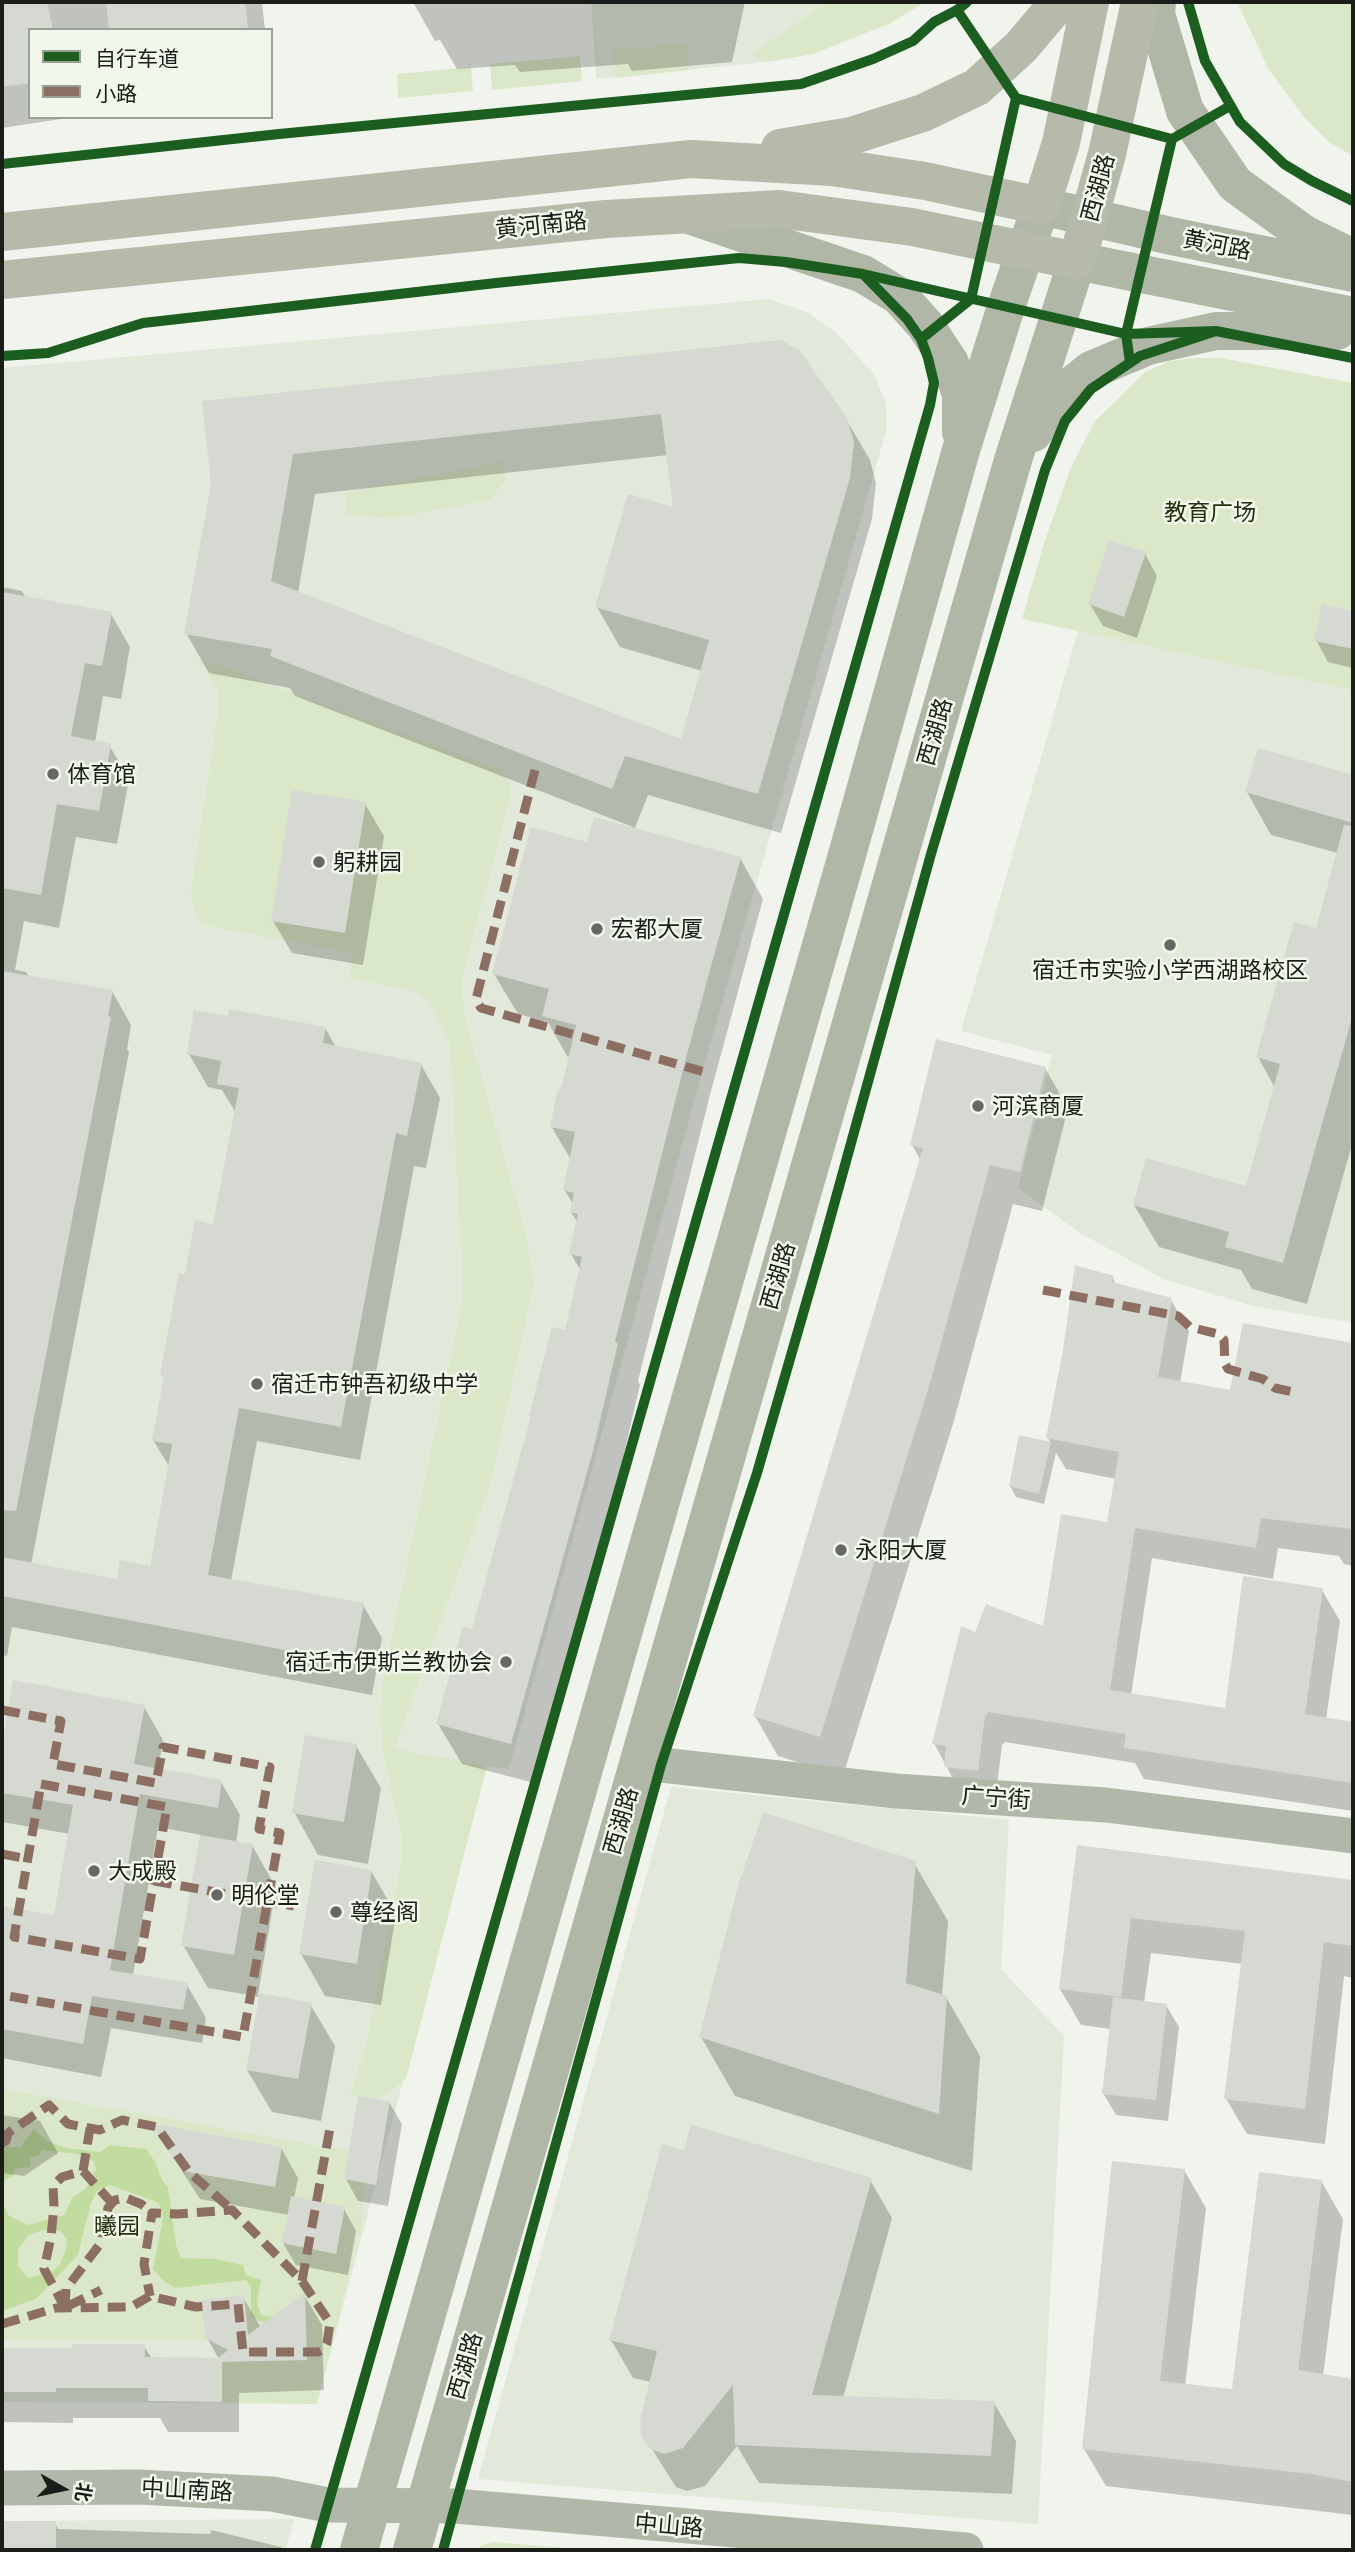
<!DOCTYPE html>
<meta charset="utf-8">
<style>
body{margin:0}
#map{position:relative;width:1355px;height:2552px;overflow:hidden;background:#f1f4ed;font-family:"Exo 2","Noto Sans SC",sans-serif}
canvas{display:block}
.frame{position:absolute;inset:0;border:4px solid #1b1d18;pointer-events:none}
.legend{position:absolute;left:28px;top:28px;width:245px;height:91px;box-sizing:border-box;background:#f1f7ea;border:2px solid #9ba096;margin:0;padding:9px 12px;list-style:none;font-size:21px;color:#1b1d18}
.legend li{display:flex;align-items:center;gap:14px;height:35px}
.legend b{width:35px;border:2px solid #9ba096}
.north{position:absolute;left:28px;top:2454px;width:70px;height:70px;-webkit-text-stroke:5px #f1f7ea;paint-order:stroke;rotate:99deg;font-size:19px;font-weight:700;line-height:28px;text-align:center;color:#1b1d18}
.north::after{content:'';display:block;margin:auto;width:24px;height:32px;background:#1b1d18;clip-path:polygon(50% 0,100% 100%,50% 72%,0 100%)}
</style>
<div id="map">
<canvas width="1355" height="2552"></canvas>
<div class="frame"></div>
<ul class="legend">
<li><b style="height:9px;background:#1b5e20"></b>自行车道</li>
<li><b style="height:9px;background:#8d6e63"></b>小路</li>
</ul>
<div class="north">北</div>
</div>
<script>
const context = document.querySelector('canvas').getContext('2d');
context.lineJoin = 'round';
function fillPath(path, color) { context.fillStyle = color; context.fill(path, 'evenodd'); }
const poly = rows => new Path2D(rows.map(r => 'M' + r).join(''));
function trace(path, color, width, dash) { context.strokeStyle = color; context.lineWidth = width; context.lineCap = dash ? 'butt' : 'round'; context.setLineDash(dash || []); context.stroke(path); }
function write(font, color, halo, rows, align = 'center') {
  context.font = font + ' "Exo 2","Noto Sans SC",sans-serif'; context.lineWidth = 5; context.setLineDash([]); context.textBaseline = 'middle'; context.strokeStyle = halo; context.fillStyle = color; for (const [text, x, y, turn = 0] of rows) {
    context.save(); context.translate(x, y); context.rotate((+turn || 0) * Math.PI / 180); context.textAlign = isNaN(turn) ? turn : align; if (halo) context.strokeText(text, 0, 0); context.fillText(text, 0, 0); context.restore();
  }
}
const built = poly([
 [591,2,856,2,767,62,596,79],
 [769,299,809,313,839,335,875,376,886,404,887,428,701,1077,509,1769,487,1766,317,2404,2,2402,2,368],
 [1078,631,1353,689,1353,1323,1253,1306,1164,1279,1080,1233,1018,1188,1052,1055,961,1031],
 [671,1787,1009,1820,1001,1969,1064,2036,1038,2524,478,2479],
 [294,2519,286,2550,2,2550,2,2521]
]);
const green = poly([
 [827,2,925,2,891,23,813,54,767,62,750,55],
 [1237,2,1353,2,1353,156,1329,142,1304,117,1269,70],
 [686,44,689,70,616,78,613,50],
 [580,56,582,81,492,90,490,64],
 [471,67,473,91,398,98,397,74],
 [1195,358,1221,358,1353,383,1353,690,1022,619,1045,540,1070,470,1095,421,1145,372,1170,361],
 [504,461,506,480,489,500,388,519,348,514,344,493],
 [199,658,505,771,511,794,462,979,464,1014,525,1232,534,1283,490,1485,394,1749,487,1766,406,2079,380,2099,350,2095,366,2045,402,1859,401,1832,382,1748,380,1711,384,1674,461,1309,463,1286,450,1044,429,1001,410,990,349,978,353,953,213,927,201,922,194,909,191,891,219,706,217,689],
 [2,2089,365,2154,362,2223,317,2404,222,2402,222,2340,2,2340],
 [493,2542,590,2550,477,2550,481,2545]
]);
const water = poly([
 [34,2129,47,2141,66,2148,100,2152,110,2145,146,2149,155,2162,163,2182,168,2187,176,2245,181,2258,215,2259,243,2265,246,2275,261,2280,257,2302,261,2315,281,2318,282,2324,259,2321,251,2315,251,2288,246,2280,176,2288,166,2283,153,2269,163,2218,159,2203,110,2185,97,2191,91,2203,78,2255,36,2299,2,2311,2,2147,20,2147],
 [42,2150,77,2154,93,2161,96,2169,85,2189,73,2197,64,2215,28,2225,9,2216,2,2201,5,2180,13,2176,15,2169,30,2167,31,2157,40,2155],
 [43,2230,60,2231,67,2239,66,2249,60,2264,53,2271,28,2278,18,2266,18,2249,29,2235]
]);
const shadow = poly([
 [2,2,262,2,265,30,30,30,30,117,74,117,2,128],
 [413,2,745,2,732,62,632,71,628,64,520,72,515,65,457,69,440,40,435,41],
 [755,343,846,419,870,460,876,483,872,519,781,833,648,795,634,830,740,858,763,899,710,1095,638,1381,640,1385,615,1492,534,1783,462,1764,438,1724,473,1631,566,1332,581,1271,571,1254,578,1223,571,1212,573,1204,564,1189,571,1160,551,1126,570,1057,567,1056,548,1022,518,1014,494,974,589,844,632,829,633,827,295,696,290,688,209,673,186,633,212,484,204,403],
 [668,455,675,510,597,607,620,647,702,671,682,741,298,593,315,494],
 [1145,554,1157,576,1137,638,1103,626,1090,604],
 [2,587,22,591,26,598,111,614,130,647,121,699,103,696,95,742,109,745,129,779,117,844,76,837,59,928,24,921,15,970,26,972,29,977,112,991,131,1025,127,1049,129,1052,31,1565,118,1582,151,1568,170,1468,153,1440,165,1379,162,1374,187,1276,215,1226,236,1113,222,1090,208,1087,189,1054,229,1018,325,1028,336,1047,421,1065,440,1098,426,1168,414,1166,360,1460,257,1441,231,1581,363,1605,382,1638,372,1695,12,1627,7,1656,2,1655],
 [1323,606,1353,612,1353,668,1328,662,1316,640],
 [1259,750,1353,777,1353,1141,1307,1304,1252,1289,1241,1270,1159,1247,1134,1205,1247,1188,1275,1088,1258,1057,1317,930,1338,853,1271,835,1247,792],
 [365,804,384,836,363,965,292,953,273,921],
 [1045,1068,1068,1108,1042,1211,1013,1204,953,1424,843,1776,778,1756,755,1716,921,1161,912,1145],
 [1113,1278,1116,1285,1171,1300,1189,1331,1180,1383,1231,1392,1337,1351,1353,1354,1353,1566,1344,1564,1339,1556,1278,1548,1273,1579,1152,1558,1131,1695,1226,1710,1322,1590,1340,1621,1326,1719,1353,1723,1353,1811,1144,1779,1135,1763,1005,1742,1002,1745,995,1801,963,1798,934,1743,976,1634,1045,1629,1109,1524,1116,1479,1066,1469,1056,1453,1044,1504,1016,1497,1010,1486,1020,1437,1051,1444,1048,1438],
 [15,1682,144,1707,163,1740,158,1770,221,1782,240,1815,236,1843,252,1845,276,1888,258,1995,310,2004,335,2046,321,2121,272,2112,247,2070,261,1997,208,1988,183,1945,202,1835,158,1827,133,1975,187,1985,206,2018,202,2043,111,2028,101,2077,2,2058,2,1907,55,1917,70,1834,2,1822,2,1753],
 [356,1746,381,1788,368,1864,318,1855,294,1812],
 [1079,1847,1353,1883,1353,1978,1344,1976,1325,2144,1247,2134,1226,2099,1243,1964,1151,1953,1144,2003,1166,2005,1179,2027,1168,2121,1116,2115,1103,2093,1111,2029,1081,2025,1060,1989],
 [914,1863,948,1921,942,1996,946,1997,980,2056,972,2171,735,2096,701,2037],
 [371,1871,396,1914,381,2005,325,1996,301,1954],
 [389,2102,402,2124,388,2206,358,2201,346,2179],
 [2,2115,40,2121,58,2153,24,2176,2,2173],
 [153,2126,281,2148,298,2178,294,2199,344,2209,356,2231,348,2275,296,2265,283,2243,289,2215,200,2199],
 [685,2152,870,2180,892,2218,843,2398,994,2403,1016,2441,1012,2494,759,2483,737,2446,705,2486,687,2491,676,2487,643,2435,651,2382,633,2378,611,2340],
 [1184,2170,1206,2208,1185,2386,1233,2391,1321,2181,1343,2219,1323,2376,1353,2381,1353,2515,1106,2486,1084,2449],
 [304,2295,322,2325,324,2390,239,2393,239,2432,168,2432,160,2418,73,2418,73,2423,2,2422,2,2349,74,2350,144,2346,152,2359,219,2359,207,2338,243,2297,261,2328],
 [2,2523,55,2523,58,2529,210,2534,211,2530,281,2547,283,2550,2,2550]
]);
const building = poly([
 [2,2,47,2,53,30,30,30,30,83,2,87],
 [106,2,245,2,248,30,109,30],
 [781,340,800,351,847,418,854,442,850,478,758,794,625,756,612,789,270,656,272,649,184,634,211,484,202,401],
 [661,414,673,507,628,494,595,607,709,640,681,739,271,581,293,454],
 [1109,540,1146,552,1124,617,1088,604],
 [2,592,112,612,102,666,85,663,71,736,111,744,99,811,57,804,41,895,2,888],
 [1322,604,1353,611,1353,649,1314,641],
 [1258,748,1353,775,1353,823,1245,792],
 [292,790,366,802,345,933,271,921],
 [594,817,741,857,687,1054,615,1342,618,1343,593,1451,511,1744,436,1724,463,1626,472,1629,531,1416,529,1416,552,1327,565,1330,582,1257,569,1254,578,1214,570,1212,574,1193,563,1190,575,1132,550,1127,558,1089,561,1090,576,1025,542,1016,549,989,492,974,531,827,587,842],
 [1344,825,1353,826,1353,1014,1283,1263,1225,1247,1229,1232,1133,1205,1146,1158,1246,1186,1280,1064,1256,1057,1294,922,1316,928],
 [2,971,113,990,108,1016,111,1017,16,1511,2,1510],
 [229,1009,326,1027,323,1043,422,1063,407,1136,396,1133,341,1427,239,1408,208,1575,364,1603,353,1663,2,1596,2,1557,117,1579,120,1560,150,1566,172,1444,152,1441,164,1376,160,1375,179,1273,185,1274,195,1220,213,1224,239,1088,217,1084,221,1061,187,1054,194,1010,228,1016],
 [936,1039,1046,1067,1020,1172,990,1165,930,1383,820,1737,753,1716,923,1148,910,1145],
 [1075,1265,1114,1276,1112,1282,1172,1298,1158,1377,1230,1390,1243,1323,1353,1343,1353,1529,1261,1518,1256,1548,1135,1528,1110,1690,1225,1708,1243,1576,1323,1588,1305,1714,1353,1722,1353,1783,1124,1748,1126,1734,988,1712,987,1715,985,1715,978,1771,944,1767,946,1746,932,1744,961,1626,975,1632,986,1604,1043,1626,1061,1514,1107,1522,1119,1452,1046,1438,1063,1350],
 [1019,1435,1051,1442,1039,1494,1009,1486],
 [13,1680,145,1705,134,1764,222,1780,218,1808,140,1794,110,1970,188,1983,183,2010,92,1996,83,2044,2,2029,2,1906,54,1915,73,1805,2,1793,2,1744],
 [305,1735,357,1744,344,1822,292,1813],
 [763,1812,916,1861,906,1983,947,1996,939,2114,699,2037,739,1883],
 [200,1835,253,1844,234,1955,181,1946],
 [1077,1845,1353,1880,1353,1946,1324,1942,1305,2109,1224,2099,1245,1931,1131,1918,1121,1997,1059,1989],
 [315,1860,372,1870,357,1964,299,1954],
 [260,1993,312,2003,298,2079,246,2070],
 [1113,1997,1167,2004,1156,2100,1102,2094],
 [358,2096,390,2101,376,2185,344,2179],
 [150,2123,282,2147,275,2187,182,2171],
 [691,2125,872,2178,812,2395,995,2401,991,2456,735,2445,733,2385,683,2448,665,2454,652,2450,646,2444,641,2435,640,2421,657,2351,609,2340,662,2144,684,2150],
 [1112,2161,1185,2169,1160,2381,1232,2389,1259,2172,1322,2180,1298,2370,1353,2379,1353,2482,1311,2474,1082,2449],
 [291,2196,345,2207,336,2254,282,2243],
 [305,2292,307,2360,222,2362,222,2402,148,2401,148,2388,56,2388,56,2392,2,2392,2,2348,72,2348,72,2344,145,2344,145,2357,218,2358,228,2350,205,2338,202,2300,244,2295,248,2335],
 [2,2521,56,2521,56,2550,2,2550]
]);
const minor = poly([
 [639,1760,661,1765,896,1791,1106,1805,1353,1836],
 [2,2488,139,2487,272,2494,328,2505,455,2506,966,2550]
]);
const secondary = poly([
 [1157,2,1156,14,1185,111,1235,184,1304,234,1353,258],
 [689,215,863,274,899,296,925,325,950,363,961,394,961,432],
 [1033,433,1060,395,1091,370,1148,346,1216,331,1337,331],
 [359,2550,845,862,961,450,1006,307,1041,206,1171,236,1353,273],
 [412,2550,1013,460,1077,261,1353,316]
]);
const primary = poly([
 [780,148,851,136,923,113,977,87,1021,47,1059,2],
 [2,232,691,159,832,167,925,181,1041,206,1061,143,1090,2],
 [2,280,606,219,779,209,912,227,1077,261,1107,154,1140,2]
]);
const quiet = poly([
 [535,770,476,999,481,1008,708,1073],
 [1043,1290,1178,1316,1190,1327,1218,1334,1224,1340,1225,1364,1228,1369,1263,1379,1275,1388,1298,1393],
 [2,1710,61,1721,53,1764,156,1783,163,1747,270,1767,259,1829,280,1833,243,2037,2,1995],
 [41,1784,167,1807,140,1959,14,1937,41,1784],
 [2,1854,28,1859],
 [154,1881,294,1906],
 [2,2143,6,2141,8,2133,49,2105,68,2124,100,2130,122,2120,157,2127,189,2172,232,2210],
 [83,2171,90,2128],
 [302,2281,330,2128],
 [68,2306,101,2290],
 [65,2307,66,2289,100,2244,108,2208,112,2203,115,2200,126,2198,141,2204,152,2213],
 [65,2308,44,2269,51,2237,54,2206,53,2186,62,2177,83,2171,112,2203],
 [2,2324,56,2308,131,2307,150,2296,196,2307,238,2304,243,2352,318,2352,324,2349,327,2343,330,2323,302,2281,232,2210,177,2214,152,2213,144,2264,150,2296]
]);
const cycleway = poly([
 [1188,2,1205,61,1240,122,1284,164,1312,181,1353,201],
 [957,10,1016,98,1172,139,1230,106],
 [2,164,279,134,801,84,873,59,913,41,934,22,957,10,967,2],
 [921,339,971,299,1016,98],
 [2,356,48,353,143,323,496,283,739,258,786,262,863,274,1126,334,1216,331,1353,358],
 [1130,362,1126,334,1172,139],
 [315,2550,930,405,934,383,928,358,921,339,907,319,863,274],
 [443,2550,661,1765,757,1473,822,1248,931,854,1045,470,1065,421,1091,389,1140,356,1216,331]
]);
const markers = [
 [53,774,7,"#666863"],
 [319,862,7,"#666863"],
 [597,929,7,"#666863"],
 [1170,945,7,"#666863"],
 [978,1106,7,"#666863"],
 [257,1384,7,"#666863"],
 [841,1550,7,"#666863"],
 [506,1662,7,"#666863"],
 [94,1871,7,"#666863"],
 [217,1895,7,"#666863"],
 [336,1912,7,"#666863"]
];
const streetNames = [
 ["西湖路",1098,188,-75],
 ["黄河南路",541,225,-6],
 ["黄河路",1217,245,11],
 ["西湖路",935,732,-74],
 ["西湖路",778,1276,-74],
 ["广宁街",996,1798,4],
 ["西湖路",621,1821,-74],
 ["西湖路",465,2366,-74],
 ["中山南路",187,2490,3],
 ["中山路",669,2526,5]
];
const parkNames = [
 ["教育广场",1210,512],
 ["曦园",117,2226]
];
const poiNames = [
 ["体育馆",67,774],
 ["躬耕园",333,862],
 ["宏都大厦",611,929],
 ["宿迁市实验小学西湖路校区",1170,970,"center"],
 ["河滨商厦",992,1106],
 ["宿迁市钟吾初级中学",271,1384],
 ["永阳大厦",855,1550],
 ["宿迁市伊斯兰教协会",492,1662,"right"],
 ["大成殿",108,1871],
 ["明伦堂",231,1895],
 ["尊经阁",350,1912]
];
fillPath(built, '#e2e8da');
fillPath(green, '#dae8c9');
fillPath(water, '#c2dc9f');
fillPath(shadow, '#0003');
fillPath(building, '#d6d8d2');
trace(minor, '#b1b8a9', 35);
trace(secondary, '#b0b7a6', 38);
trace(primary, '#b5baab', 38);
trace(quiet, '#8d6e63', 9, [18, 9]);
trace(cycleway, '#1b5e20', 10);
for (const [x, y, r, color] of markers) { const dot = new Path2D(); dot.arc(x, y, r, 0, 2 * Math.PI); context.fillStyle = color; context.fill(dot); trace(dot, '#f1f7ea', 2.5); }
write('23px', '#1b1d18', '#f1f7ea', streetNames);
write('23px', '#22300d', '#f1f7ea', parkNames);
write('23px', '#1b1d18', '#f1f7ea', poiNames, 'left');
</script>
